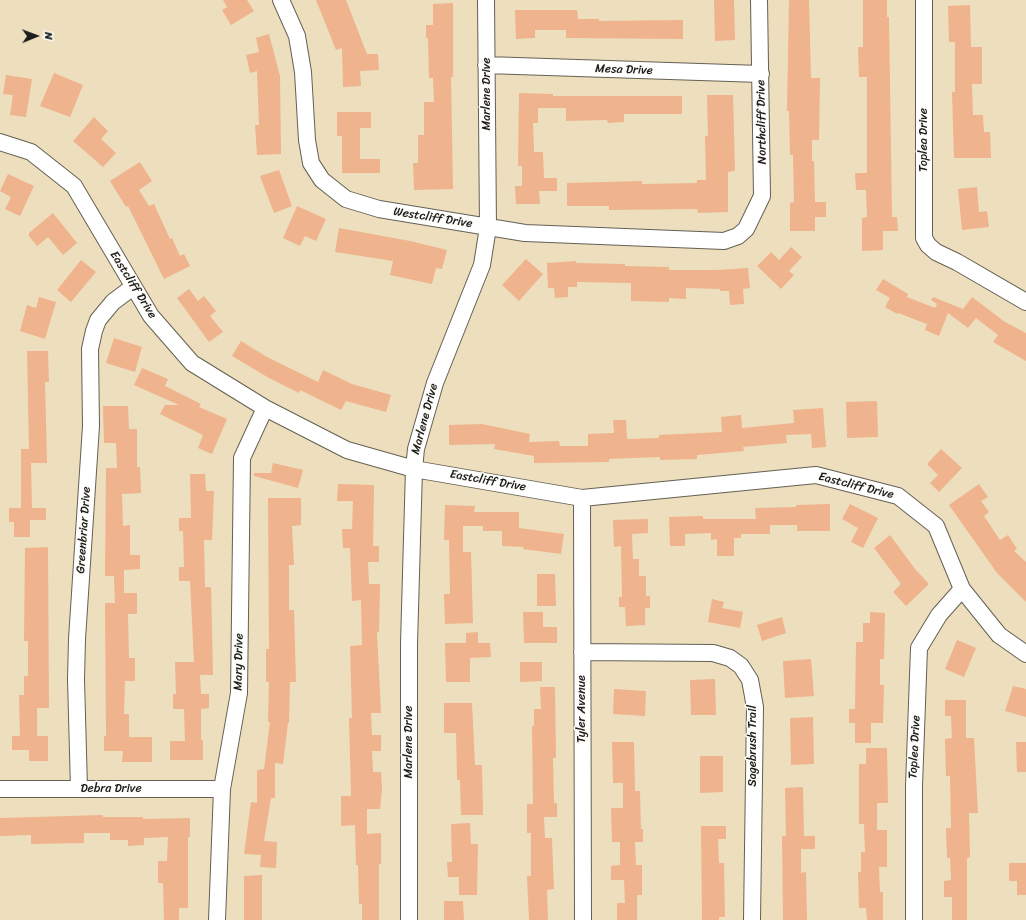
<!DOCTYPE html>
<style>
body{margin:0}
#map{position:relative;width:1026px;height:920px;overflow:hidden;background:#eddfbd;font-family:Sriracha,sans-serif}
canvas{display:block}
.north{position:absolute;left:16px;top:16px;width:40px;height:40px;-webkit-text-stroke:3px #fdfcf7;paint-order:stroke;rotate:89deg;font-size:11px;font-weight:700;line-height:16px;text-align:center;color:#1c1c1c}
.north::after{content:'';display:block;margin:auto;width:14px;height:18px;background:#1c1c1c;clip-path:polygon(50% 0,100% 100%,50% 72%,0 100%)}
</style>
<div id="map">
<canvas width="1026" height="920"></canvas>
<div class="north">N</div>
</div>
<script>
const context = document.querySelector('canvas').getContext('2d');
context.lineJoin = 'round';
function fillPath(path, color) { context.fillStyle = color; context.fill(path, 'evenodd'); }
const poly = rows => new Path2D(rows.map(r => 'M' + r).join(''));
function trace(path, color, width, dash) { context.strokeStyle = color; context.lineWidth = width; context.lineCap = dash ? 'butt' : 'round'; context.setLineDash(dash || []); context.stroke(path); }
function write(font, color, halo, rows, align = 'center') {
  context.font = font + ' Sriracha,sans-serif'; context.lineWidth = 3; context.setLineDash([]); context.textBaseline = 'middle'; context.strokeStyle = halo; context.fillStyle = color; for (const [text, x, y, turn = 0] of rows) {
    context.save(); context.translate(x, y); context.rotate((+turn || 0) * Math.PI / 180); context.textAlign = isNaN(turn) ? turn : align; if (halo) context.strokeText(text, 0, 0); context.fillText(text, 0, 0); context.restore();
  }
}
const building = poly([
 [223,0,247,0,254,11,231,25,222,10,227,7],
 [316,0,346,0,367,54,378,54,379,70,360,71,361,86,343,87,342,48,336,50],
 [714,0,734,0,735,40,715,41],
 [789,0,809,0,811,78,820,78,819,140,812,140,812,161,814,161,815,202,826,202,826,217,815,217,815,231,790,231,790,203,794,202,793,155,790,155,789,111,787,111],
 [863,0,887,0,887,17,889,17,892,217,897,217,898,231,883,231,883,250,862,251,862,218,867,217,866,190,856,190,855,173,867,173,867,77,859,77,858,47,863,47],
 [453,3,453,77,451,77,453,189,414,190,413,163,418,163,418,135,424,135,424,102,434,102,433,78,429,78,428,38,426,38,426,25,433,25,433,4],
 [970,5,971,47,982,47,982,84,972,84,973,115,983,115,984,132,990,132,991,158,954,158,952,92,955,92,955,42,949,42,948,6],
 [515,10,577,10,578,19,599,19,599,21,683,20,683,39,566,38,566,30,535,30,535,38,516,39],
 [269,34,280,76,281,154,257,155,255,125,259,125,257,71,250,73,246,55,259,52,256,38],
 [54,73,83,85,70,117,40,106],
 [6,75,32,79,26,117,10,115,13,95,3,94],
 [519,93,553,94,553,96,682,96,682,114,624,114,624,122,608,123,607,120,566,121,566,108,538,108,538,123,533,123,534,152,543,152,544,178,557,178,557,191,539,191,540,204,516,204,515,186,522,186,522,166,518,166],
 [707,95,733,95,735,171,728,172,728,212,698,213,697,209,609,210,609,206,567,206,567,183,642,181,642,184,697,183,697,180,706,180,705,136,708,136],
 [337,112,371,112,371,128,360,128,360,159,380,159,380,173,342,173,342,136,337,136],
 [94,117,108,131,101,139,116,153,103,167,73,141],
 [140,162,152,181,139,190,149,206,154,204,170,239,172,238,180,256,184,254,190,266,164,279,128,206,126,207,110,181],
 [279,170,292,206,274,213,260,176],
 [8,174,34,186,20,216,5,209,11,197,0,191],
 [977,187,979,212,987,211,989,227,962,230,958,189],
 [297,206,326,219,316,241,305,236,300,246,283,238],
 [53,213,77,243,63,255,48,237,37,246,29,236,29,233],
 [339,228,410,241,447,250,442,269,436,268,432,284,390,275,393,261,335,252],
 [791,247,802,257,789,271,794,275,781,289,757,266,771,252,779,260],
 [526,259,543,274,519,301,502,285],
 [81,260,96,272,71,302,57,290],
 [576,261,576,263,625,264,625,266,669,267,669,270,716,270,748,268,750,288,743,289,744,304,730,305,729,291,720,291,720,289,686,288,686,299,669,298,669,302,631,301,631,283,577,282,577,287,568,287,568,297,555,298,554,288,548,288,547,263],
 [883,279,908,294,907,297,935,308,937,304,931,300,933,297,963,309,972,297,1005,322,1026,333,1026,361,993,342,998,335,976,318,968,328,948,313,939,336,925,330,927,324,898,313,897,314,885,307,890,298,876,290],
 [189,289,198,301,204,296,216,311,210,316,223,332,209,342,177,298],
 [39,297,56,302,45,339,20,331,27,305,36,308],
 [114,338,142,347,135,372,106,363],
 [241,341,267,357,318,382,323,370,352,384,391,395,386,412,346,401,341,410,300,390,299,393,269,378,232,356],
 [27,351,48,351,49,382,45,382,47,463,31,463,32,508,46,508,46,520,30,520,30,537,14,537,14,522,9,522,9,508,21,508,21,449,29,449],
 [142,368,168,379,165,386,201,404,199,407,227,419,212,454,198,448,203,435,160,414,165,405,179,405,134,385],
 [877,401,878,437,847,438,846,402],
 [103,406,128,406,129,429,137,429,137,467,140,467,141,493,122,494,123,526,130,525,130,555,140,555,140,569,124,570,124,593,137,593,137,614,128,614,129,658,135,658,135,681,125,681,124,714,129,714,129,737,152,737,152,762,122,762,123,751,104,751,104,736,106,736,105,603,115,603,114,576,105,576,106,468,117,468,116,443,104,443],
 [823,408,826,447,812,448,811,434,786,435,787,443,743,447,744,451,697,455,697,459,660,460,660,457,609,459,609,462,534,463,534,456,494,449,495,444,449,445,449,425,482,424,530,434,529,442,559,441,560,446,588,446,588,434,614,433,613,420,626,420,627,439,659,438,659,435,722,432,721,417,741,415,742,428,794,423,793,410],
 [941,449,962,468,939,492,930,483,938,475,927,464],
 [273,463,303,470,298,488,254,476,254,473,271,473],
 [190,474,205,474,206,491,214,491,212,540,204,540,205,587,211,587,213,675,200,675,201,694,209,694,209,708,201,709,201,740,203,740,203,760,170,760,170,741,185,741,184,709,173,709,173,694,176,694,175,662,194,662,190,581,179,581,179,567,184,567,183,531,179,531,179,518,191,518],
 [338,484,374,485,373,546,379,546,379,562,368,562,369,584,380,584,379,632,377,632,381,713,371,713,372,735,381,735,381,751,372,751,373,772,381,772,382,789,380,809,367,809,367,834,381,833,381,864,379,864,379,920,362,920,362,904,359,904,358,865,356,865,355,825,341,826,341,796,351,796,349,718,352,718,350,646,362,645,361,600,352,601,350,548,343,548,342,529,352,529,353,501,337,501],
 [979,484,988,497,981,501,989,512,984,516,1000,540,1008,535,1017,549,1014,551,1026,562,1026,602,997,573,949,505],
 [268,498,301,498,301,525,292,526,294,565,289,565,289,610,294,610,296,682,290,682,289,723,288,723,283,764,275,763,275,798,271,798,264,841,277,842,276,868,260,867,261,855,244,854,251,802,257,803,257,770,264,769,270,722,268,722,269,682,266,682,266,649,269,649],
 [830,504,830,531,797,531,797,525,770,525,770,534,741,534,741,538,734,538,734,556,717,556,717,539,711,540,711,533,685,534,685,546,670,546,669,517,703,516,703,519,756,519,755,508,796,507,796,505],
 [850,504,878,518,863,548,851,542,858,528,842,519],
 [445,505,475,506,474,512,519,512,519,528,564,534,561,554,523,549,524,547,502,546,502,531,483,531,483,526,463,526,463,552,471,552,473,623,445,624,444,594,450,594,449,540,444,540],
 [648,519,648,533,632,534,633,559,639,559,639,576,646,576,646,596,650,596,650,608,645,608,645,625,626,626,625,607,619,607,619,597,622,597,621,546,614,547,613,520],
 [890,535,915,569,929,584,906,606,893,592,901,584,874,548],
 [48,547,49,708,37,708,37,736,48,736,48,761,29,761,29,750,12,750,12,736,20,736,19,695,24,695,24,676,28,676,28,641,24,641,25,548],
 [537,574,555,574,556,606,537,606],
 [712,599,724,602,722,608,743,612,740,628,708,622],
 [523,612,543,612,543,627,557,627,557,643,524,643],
 [870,612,885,613,884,659,880,659,880,685,884,685,883,723,871,723,871,743,855,743,855,723,849,723,849,709,855,709,856,642,863,642,863,623,870,623],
 [782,617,786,633,762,641,757,625],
 [478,632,478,643,490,643,491,657,470,658,470,682,446,682,445,643,466,643,466,633],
 [957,640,976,648,964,677,945,669],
 [811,659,814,696,785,698,783,661],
 [520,662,542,662,542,681,520,682],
 [715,679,716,715,691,715,690,680],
 [1013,686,1026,689,1026,717,1005,711],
 [540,687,555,687,556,758,553,758,554,803,557,803,557,817,544,817,545,838,552,838,554,889,547,890,548,920,529,920,527,876,531,876,531,833,527,833,527,804,533,804,532,726,534,726,534,709,541,709],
 [614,689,646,691,645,716,613,714],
 [945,700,966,700,966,738,974,738,978,813,969,813,970,857,967,858,967,920,952,920,952,897,944,897,944,881,951,880,950,858,947,858,946,828,951,828,950,776,946,776,945,739,952,738,951,716,945,716],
 [444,703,472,703,475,765,482,765,483,815,461,815,460,780,457,780,456,733,444,733],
 [813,717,814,764,791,765,790,718],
 [612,742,634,742,635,791,640,791,641,829,643,829,643,842,635,842,636,865,642,865,642,895,637,895,637,920,617,920,617,903,625,903,624,880,611,880,611,866,620,865,620,842,612,842,611,808,623,808,623,783,613,783],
 [1016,742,1026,742,1026,772,1017,772],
 [866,748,887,748,888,803,877,803,877,830,887,830,887,867,879,867,880,892,883,892,883,920,867,920,866,908,859,908,858,872,861,872,861,852,865,852,864,824,859,824,859,764,866,764],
 [700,756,723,756,723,792,700,793],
 [803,787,804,836,815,836,815,849,801,849,801,873,806,872,807,920,783,920,782,836,786,836,785,788],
 [103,815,103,817,143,817,143,819,190,818,190,837,188,837,188,908,179,908,179,920,164,920,163,883,158,883,158,861,167,861,168,837,144,838,144,845,128,846,128,840,110,840,110,833,84,833,84,843,31,844,31,835,0,836,0,818],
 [470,823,471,844,478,844,477,895,459,895,459,877,448,877,447,862,452,862,451,824],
 [701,826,726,826,726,839,718,839,719,863,724,863,725,917,719,917,719,920,702,920],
 [1009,863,1026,863,1026,895,1017,895,1017,881,1009,881],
 [262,875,262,920,244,920,244,876],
 [444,901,463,901,464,920,444,920]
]);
const minor = poly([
 [281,0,297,36,303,72,307,140,311,163,322,180,346,199,379,209,525,233,724,241,738,236,746,229,762,196,759,0],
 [924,0,924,238,928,245,936,252,957,262,1026,302],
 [486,65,761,74],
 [0,142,31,152,74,186,151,316,192,363,265,408,347,450,414,469,582,498,816,475,898,496,936,526,962,589,999,635,1026,654],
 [582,498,583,920],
 [582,652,713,653,730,658,741,666,750,680,755,707,752,920],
 [0,789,222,789],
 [79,789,76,679,77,639,91,426,90,349,94,331,98,320,113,302,133,287],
 [217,920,222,789,239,693,242,458,265,408],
 [409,920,409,644,414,469,416,449,435,383,482,265,488,227,486,0],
 [914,920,914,786,919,648,939,615,962,589]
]);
const streetNames = [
 ["Mesa Drive",624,70,2],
 ["Marlene Drive",487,94,-90],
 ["Northcliff Drive",762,122,-91],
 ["Toplea Drive",924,140,-90],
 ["Westcliff Drive",433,218,9],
 ["Eastcliff Drive",133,285,58],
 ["Marlene Drive",425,419,-75],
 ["Eastcliff Drive",488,481,10],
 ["Eastcliff Drive",856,486,14],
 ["Greenbriar Drive",84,530,-86],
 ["Mary Drive",239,662,-89],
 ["Tyler Avenue",582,709,-90],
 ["Marlene Drive",409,742,-90],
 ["Sagebrush Trail",753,746,-90],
 ["Toplea Drive",915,747,-87],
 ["Debra Drive",111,789]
];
fillPath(building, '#efb38d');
trace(minor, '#656054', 18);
trace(minor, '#fff', 16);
write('12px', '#1c1c1c', '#fdfcf7', streetNames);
</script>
